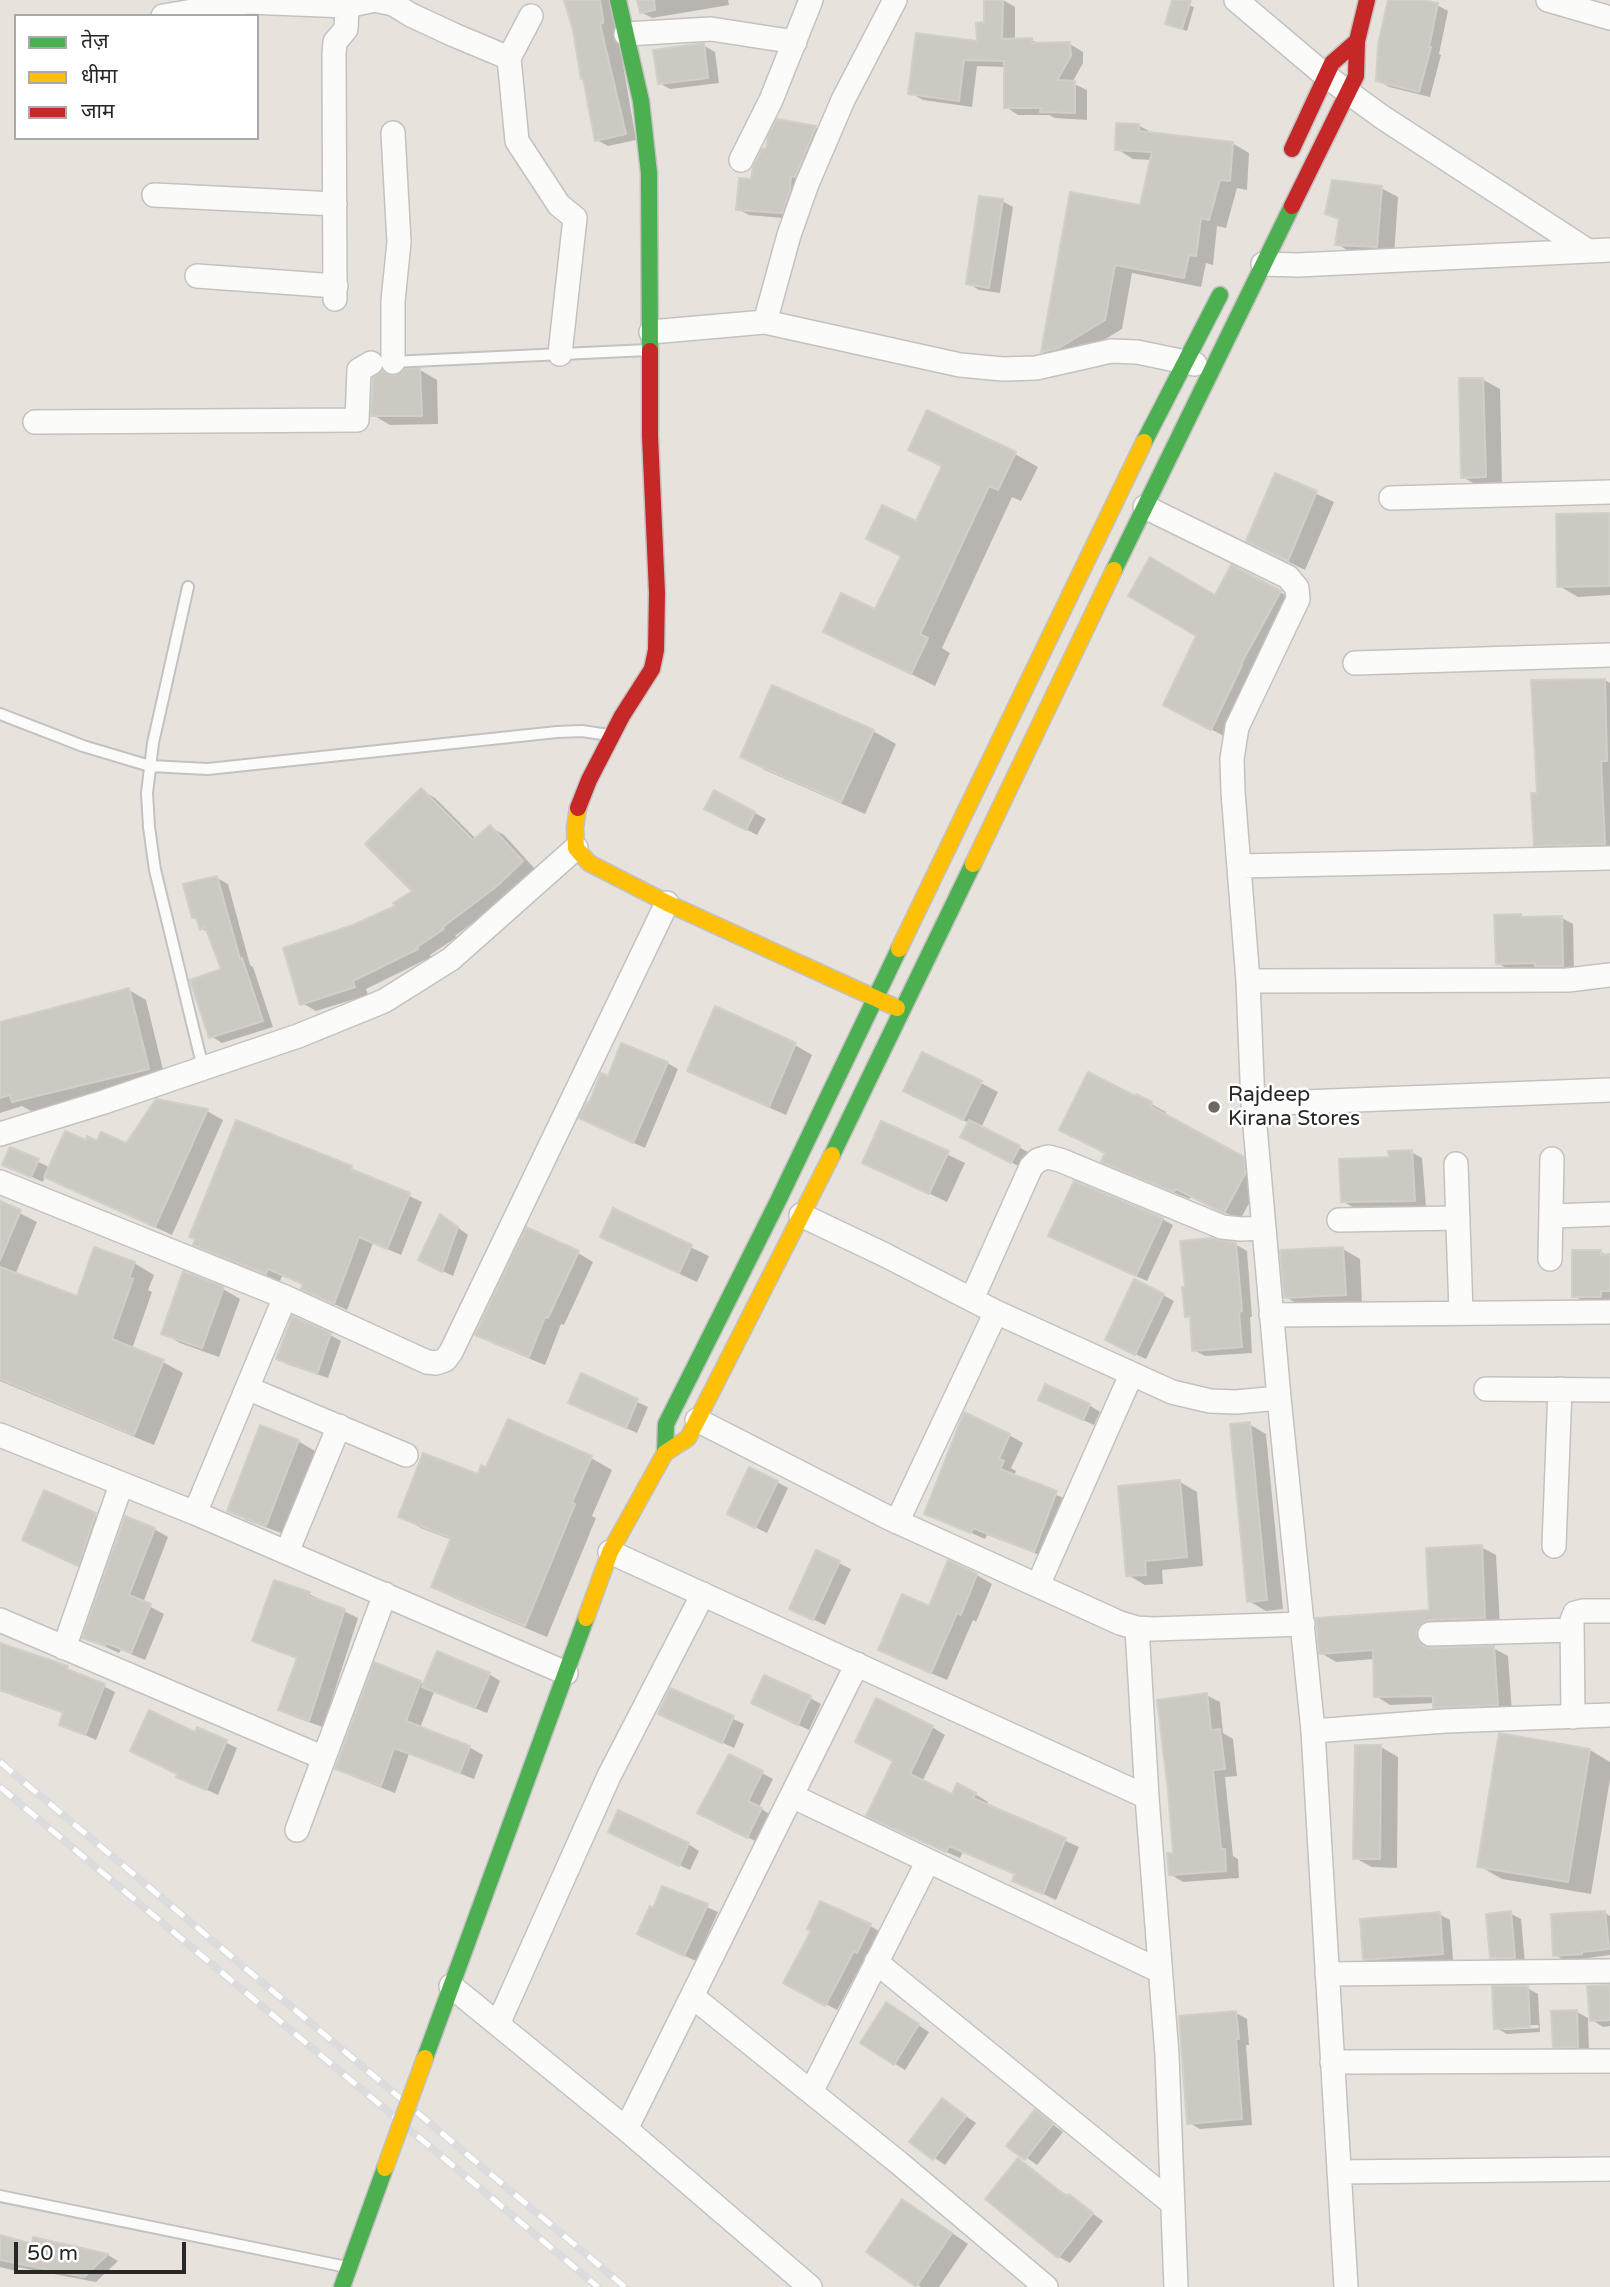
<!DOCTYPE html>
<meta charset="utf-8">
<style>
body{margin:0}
#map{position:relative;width:1610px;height:2287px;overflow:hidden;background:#e7e3dc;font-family:"Varela Round","Noto Sans Devanagari",sans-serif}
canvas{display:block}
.legend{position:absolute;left:14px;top:14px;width:245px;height:126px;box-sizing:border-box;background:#fff;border:2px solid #a9a9a9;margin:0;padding:9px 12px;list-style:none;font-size:21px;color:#272727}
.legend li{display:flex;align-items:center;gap:14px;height:35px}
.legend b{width:35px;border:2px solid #a9a9a9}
.scale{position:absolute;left:14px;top:2242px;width:172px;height:32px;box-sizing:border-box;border:4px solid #272727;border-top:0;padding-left:9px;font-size:21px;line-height:24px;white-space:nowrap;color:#272727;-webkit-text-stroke:5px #fff;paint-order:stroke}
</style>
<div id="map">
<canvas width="1610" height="2287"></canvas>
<ul class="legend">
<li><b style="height:9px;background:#4caf50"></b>तेज़</li>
<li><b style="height:9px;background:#ffc107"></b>धीमा</li>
<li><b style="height:9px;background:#c62828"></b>जाम</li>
</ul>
<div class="scale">50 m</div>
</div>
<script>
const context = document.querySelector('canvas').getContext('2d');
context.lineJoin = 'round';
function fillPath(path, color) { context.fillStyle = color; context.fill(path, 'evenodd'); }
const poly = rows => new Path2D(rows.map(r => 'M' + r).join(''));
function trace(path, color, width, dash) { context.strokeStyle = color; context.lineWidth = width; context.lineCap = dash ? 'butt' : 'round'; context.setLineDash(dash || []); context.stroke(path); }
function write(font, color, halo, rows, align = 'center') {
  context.font = font + ' "Varela Round",sans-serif'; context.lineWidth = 5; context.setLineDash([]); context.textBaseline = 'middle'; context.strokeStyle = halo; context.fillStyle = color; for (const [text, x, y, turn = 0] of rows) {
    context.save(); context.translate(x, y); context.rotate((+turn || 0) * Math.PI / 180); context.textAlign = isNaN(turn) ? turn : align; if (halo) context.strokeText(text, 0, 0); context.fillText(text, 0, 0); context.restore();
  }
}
const shadow = poly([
 [566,0,612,0,636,140,608,146,597,140],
 [638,0,728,0,729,5,652,18,641,12],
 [1003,0,1015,7,1015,40,1032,40,1039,44,1070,44,1083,52,1083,63,1072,83,1087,90,1087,120,1055,118,1049,115,1018,115,1006,107,1006,67,977,66,972,107,923,100,910,93,979,43,986,23],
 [1174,0,1194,7,1187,31,1167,23],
 [1390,0,1413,0,1437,5,1448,11,1439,54,1441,55,1430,97,1389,87,1378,80],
 [703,45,715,52,719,83,670,89,659,83],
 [778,121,816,128,827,134,793,219,749,215,738,209,767,151],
 [1138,125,1154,134,1232,143,1249,153,1247,190,1237,188,1226,228,1217,226,1213,265,1206,263,1201,287,1132,273,1122,329,1076,357,1059,361,1043,352,1072,194,1141,207,1152,160,1133,159,1117,149],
 [1381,188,1398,197,1394,256,1354,254,1337,244,1341,221,1327,213],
 [1002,201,1013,207,1000,293,979,290,968,283],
 [420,370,437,380,438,424,390,425,373,415,394,378],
 [1482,379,1500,389,1502,486,1480,487,1463,477],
 [910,450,1015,454,1038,467,1021,501,1012,497,942,648,950,653,935,686,825,631,876,612,902,557,868,538,917,524,943,468],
 [1276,475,1334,502,1305,570,1265,550],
 [1610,515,1610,595,1578,597,1559,586,1558,516],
 [1280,592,1294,600,1226,737,1179,713,1216,597],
 [1605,680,1610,683,1610,850,1547,851,1536,845,1539,795],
 [873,731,896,744,865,814,765,770,742,756],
 [421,790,435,798,476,839,490,827,504,835,536,870,511,894,455,936,457,937,430,955,431,957,366,989,368,995,316,1011,302,1003,353,927,398,907,414,891],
 [715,792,766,819,757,835,718,815],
 [217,878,228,884,250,965,253,967,273,1027,222,1043,211,1036,223,970,209,933,201,928,199,920,193,917],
 [1521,916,1526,919,1562,918,1573,924,1574,971,1509,970,1498,963],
 [129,990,146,1000,165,1078,31,1111,22,1106,0,1113,0,1024],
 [795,1045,812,1055,786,1115,706,1080,689,1070],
 [667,1063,678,1069,645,1148,592,1124,590,1105,609,1078],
 [981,1083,998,1092,981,1128,1030,1153,1022,1168,974,1143,969,1123,922,1100],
 [1135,1099,1151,1104,1166,1112,1164,1116,1258,1168,1260,1183,1240,1220,1191,1196,1190,1199,1118,1170,1103,1161],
 [207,1111,223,1120,172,1235,45,1176,43,1182,16,1170,11,1149,51,1168,87,1142,127,1145],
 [882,1123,965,1163,947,1202,864,1162],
 [1411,1152,1422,1158,1426,1206,1353,1207,1342,1201,1390,1159],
 [351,1168,422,1202,401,1255,373,1243,347,1310,317,1296,304,1285,282,1276,280,1281,209,1252,195,1244],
 [0,1203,37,1222,15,1275,78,1298,134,1263,154,1275,148,1290,152,1292,132,1349,163,1362,183,1373,154,1445,0,1381],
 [614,1211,709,1256,697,1282,619,1246],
 [1162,1219,1173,1225,1147,1281,1061,1242],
 [452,1223,468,1235,453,1276,432,1266],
 [1235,1244,1247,1251,1252,1317,1250,1317,1252,1353,1205,1356,1194,1350,1192,1319,1187,1316],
 [1343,1249,1360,1259,1362,1304,1303,1307,1286,1297],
 [1600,1252,1610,1256,1610,1302,1585,1302,1574,1296],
 [578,1253,593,1262,564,1325,561,1324,545,1365,492,1343,477,1334],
 [223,1289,240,1299,219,1357,180,1343,163,1333],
 [1163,1295,1174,1301,1146,1359,1118,1346],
 [330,1335,341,1341,328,1378,289,1365,278,1358],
 [582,1376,648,1407,637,1433,581,1408],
 [1040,1400,1089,1405,1100,1412,1094,1425],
 [1249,1424,1266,1434,1283,1609,1266,1611,1249,1601],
 [1009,1435,1023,1443,1011,1468,1016,1471,1014,1476,1070,1501,1048,1558,987,1535,985,1539,926,1513],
 [298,1441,315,1451,284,1534,246,1520,229,1510],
 [591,1458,612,1470,592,1516,596,1518,547,1637,454,1598,433,1586,452,1540,421,1528,400,1516,479,1477,487,1469],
 [777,1482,788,1488,767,1533,740,1520],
 [1180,1482,1197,1492,1203,1566,1162,1570,1163,1584,1145,1585,1128,1575],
 [45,1492,113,1525,95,1574,24,1540],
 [154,1529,168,1537,143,1603,164,1614,145,1660,121,1650,119,1653,85,1637],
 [1481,1547,1496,1555,1500,1626,1430,1645,1433,1650,1493,1648,1508,1656,1512,1713,1449,1715,1435,1707,1435,1703,1390,1705,1376,1696,1375,1659,1336,1662,1321,1653,1431,1611],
 [816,1552,851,1569,825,1625,802,1614],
 [977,1575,992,1584,976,1622,973,1620,947,1680,896,1658,930,1608],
 [309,1594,358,1618,323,1727,294,1717,280,1709,298,1659,267,1647,254,1640],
 [0,1643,67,1668,115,1692,96,1740,61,1724,65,1714,0,1691],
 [489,1674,500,1681,487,1713,434,1692,420,1728,469,1747,483,1755,474,1779,409,1754,395,1793,351,1776,337,1768,420,1682,425,1685],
 [671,1690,744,1724,734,1748,671,1719],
 [1206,1695,1220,1702,1223,1733,1233,1739,1237,1776,1225,1777,1233,1856,1238,1859,1239,1878,1183,1882,1170,1874],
 [810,1698,821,1704,809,1730,764,1709],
 [932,1727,945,1735,922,1782,952,1796,975,1794,988,1802,986,1805,1079,1847,1056,1900,1014,1880,1016,1875,963,1852,960,1858,882,1823],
 [198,1729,237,1748,218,1795,178,1776],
 [1381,1747,1398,1757,1397,1868,1372,1867,1355,1858],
 [1590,1750,1610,1762,1610,1779,1591,1894,1502,1879,1479,1866],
 [730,1756,773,1779,759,1807,772,1816,759,1843,710,1818],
 [621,1838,688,1844,699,1851,690,1870],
 [663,1888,718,1912,696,1961,650,1940,654,1910],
 [1510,1913,1521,1919,1525,1963,1503,1964,1492,1957],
 [1605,1913,1610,1916,1610,1955,1566,1961,1555,1955],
 [1439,1914,1450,1920,1453,1960,1376,1965,1364,1959],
 [870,1926,881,1932,869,1957,866,1956,837,2010,785,1982],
 [1610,1987,1610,2026,1603,2027,1592,2020],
 [1527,1988,1538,1994,1540,2032,1507,2034,1496,2028],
 [1538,2025,1539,2028,1504,2030,1504,2026],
 [897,2011,929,2032,905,2070,894,2063],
 [1577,2012,1588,2018,1589,2052,1566,2053,1555,2046],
 [1236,2013,1247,2019,1249,2045,1246,2045,1252,2125,1200,2129,1189,2123],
 [943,2100,976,2123,945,2165,911,2142],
 [1035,2111,1063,2132,1037,2165,1009,2145],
 [1018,2160,1103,2221,1070,2263,1059,2257],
 [920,2211,968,2244,939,2287,921,2287,869,2252],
 [0,2236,33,2246,35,2239,108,2255,118,2261,96,2282,17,2267,16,2271,0,2267]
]);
const building = poly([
 [564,0,600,0,603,19,603,23,600,24,626,134,595,141,583,78,581,79,573,30,564,0],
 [637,0,654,0,655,10,640,13,637,0],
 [984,0,1003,0,1002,39,1032,38,1032,43,1070,42,1071,56,1057,80,1075,81,1075,113,1040,112,1041,108,1004,108,1004,61,964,60,959,101,908,94,916,33,977,41,976,23,984,22,984,0],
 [1172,0,1191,0,1182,29,1165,24,1172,0],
 [1388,0,1421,0,1438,3,1429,47,1431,47,1419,92,1376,81,1378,44,1388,0],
 [704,43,708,78,658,84,653,50,704,43],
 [777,119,816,126,795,177,791,176,790,190,782,213,736,210,739,178,751,179,753,167,762,149,766,149,768,136,777,119],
 [1116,123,1139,124,1139,131,1233,142,1230,181,1220,180,1209,220,1201,218,1196,256,1189,255,1184,278,1115,265,1105,320,1059,348,1041,352,1070,192,1140,205,1152,152,1115,150,1116,123],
 [1332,180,1382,186,1377,247,1335,245,1339,219,1325,214,1332,180],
 [979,196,1003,199,989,288,966,284,979,196],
 [405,369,420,369,422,416,371,416,373,378,382,371,394,376,405,369],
 [1459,378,1483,378,1486,477,1461,478,1459,378],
 [927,410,1016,452,998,490,989,486,920,634,928,638,911,674,823,632,841,593,875,609,901,556,866,539,882,505,916,521,942,466,908,450,927,410],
 [1275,473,1317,491,1288,561,1246,541,1275,473],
 [1609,513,1609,586,1557,587,1556,514,1609,513],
 [1150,557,1215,595,1231,565,1281,591,1241,664,1242,665,1211,730,1163,705,1196,636,1128,596,1150,557],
 [1605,679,1607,761,1601,761,1605,844,1534,846,1531,793,1537,793,1531,680,1605,679],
 [772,685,874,730,841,802,740,757,772,685],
 [421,788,473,840,490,825,523,861,497,886,443,927,444,929,417,947,418,949,353,981,355,987,300,1005,283,948,353,925,395,906,393,903,412,891,365,844,421,788],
 [714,790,755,812,746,830,704,809,714,790],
 [217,876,240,959,242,958,263,1021,209,1038,190,980,221,969,205,927,200,930,196,918,192,918,183,884,217,876],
 [1521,914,1521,917,1562,916,1563,966,1535,966,1535,963,1496,964,1494,915,1521,914],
 [129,988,149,1069,12,1102,10,1095,0,1098,0,1022,129,988],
 [715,1006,796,1043,769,1107,687,1071,715,1006],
 [621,1043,668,1062,633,1143,579,1118,587,1102,589,1103,601,1073,608,1076,621,1043],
 [922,1052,982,1081,963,1120,903,1091,922,1052],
 [1088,1072,1135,1096,1136,1094,1152,1102,1150,1106,1244,1157,1245,1174,1224,1213,1176,1189,1174,1192,1101,1162,1105,1153,1059,1130,1088,1072],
 [156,1099,208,1109,155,1227,44,1177,65,1131,86,1140,87,1136,97,1141,101,1132,126,1143,156,1099],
 [236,1120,352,1166,351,1169,410,1193,387,1249,359,1237,334,1304,301,1289,303,1284,268,1269,266,1274,193,1245,195,1239,189,1237,236,1120],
 [969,1120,1020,1146,1011,1163,960,1137,969,1120],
 [881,1121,949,1151,929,1194,862,1163,881,1121],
 [10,1147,39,1159,31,1177,2,1165,10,1147],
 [1412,1150,1415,1201,1341,1202,1339,1159,1389,1157,1388,1151,1412,1150],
 [1074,1181,1163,1218,1136,1276,1048,1236,1074,1181],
 [0,1201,21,1210,0,1260,0,1201],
 [613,1208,692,1245,679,1273,600,1237,613,1208],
 [440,1214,458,1227,442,1272,418,1260,440,1214],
 [526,1227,579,1251,548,1318,545,1317,529,1357,475,1335,526,1227],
 [1212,1238,1236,1243,1242,1311,1239,1312,1242,1347,1192,1351,1190,1316,1185,1317,1182,1287,1185,1287,1180,1241,1212,1238],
 [94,1247,135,1262,129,1278,133,1279,112,1339,164,1360,134,1435,0,1379,0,1267,77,1296,94,1247],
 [1343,1247,1346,1295,1284,1298,1280,1250,1343,1247],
 [1572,1250,1601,1250,1601,1255,1610,1254,1610,1291,1601,1291,1601,1297,1572,1297,1572,1250],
 [183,1271,224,1287,202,1348,161,1334,183,1271],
 [1134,1279,1164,1294,1135,1355,1105,1340,1134,1279],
 [292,1316,331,1333,317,1374,276,1359,292,1316],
 [581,1373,638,1399,626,1428,568,1403,581,1373],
 [1045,1384,1090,1404,1083,1420,1038,1400,1045,1384],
 [964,1412,1010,1434,999,1459,1004,1461,1000,1469,1057,1491,1034,1552,973,1528,971,1533,924,1514,964,1412],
 [508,1419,592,1456,572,1502,575,1504,525,1626,431,1587,451,1538,398,1517,423,1453,478,1474,481,1465,486,1467,508,1419],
 [1250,1422,1267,1600,1247,1602,1230,1424,1250,1422],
 [260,1425,299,1440,266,1526,227,1511,260,1425],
 [749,1467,778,1481,755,1528,727,1514,749,1467],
 [1180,1480,1187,1557,1145,1561,1146,1575,1126,1576,1118,1486,1180,1480],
 [44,1490,96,1513,78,1566,22,1540,44,1490],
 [125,1516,155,1528,129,1595,151,1604,131,1653,106,1643,105,1646,82,1638,125,1516],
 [1482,1545,1485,1618,1429,1620,1418,1627,1416,1635,1423,1646,1430,1648,1494,1646,1498,1705,1433,1708,1433,1696,1374,1697,1373,1650,1319,1654,1316,1618,1429,1610,1426,1548,1482,1545],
 [816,1550,840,1561,813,1620,789,1609,816,1550],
 [948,1560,977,1574,961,1615,957,1613,931,1673,878,1650,902,1594,929,1606,948,1560],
 [274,1580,310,1592,308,1596,345,1609,309,1721,278,1710,297,1658,252,1641,274,1580],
 [0,1643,68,1666,67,1669,105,1684,85,1735,59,1725,63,1712,0,1690,0,1643],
 [437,1651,490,1673,475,1708,422,1687,437,1651],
 [374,1662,421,1681,406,1721,470,1746,460,1773,394,1748,381,1786,335,1769,374,1662],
 [764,1675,811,1696,798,1725,751,1703,764,1675],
 [670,1688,734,1716,722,1743,658,1714,670,1688],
 [1207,1693,1211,1730,1220,1729,1225,1769,1213,1770,1221,1849,1225,1849,1226,1871,1169,1875,1167,1853,1173,1853,1168,1791,1157,1700,1207,1693],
 [876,1698,933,1726,910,1774,952,1794,957,1783,976,1793,973,1798,1066,1838,1043,1894,1012,1881,1015,1874,949,1846,946,1852,866,1816,893,1761,855,1742,876,1698],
 [149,1710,195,1732,197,1727,227,1740,206,1790,176,1777,177,1774,130,1751,149,1710],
 [1499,1733,1590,1749,1568,1882,1477,1867,1499,1733],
 [1355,1745,1381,1745,1380,1859,1353,1859,1355,1745],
 [729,1754,763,1771,748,1801,762,1808,747,1838,697,1813,729,1754],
 [618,1810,689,1843,679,1866,608,1832,618,1810],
 [662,1886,708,1904,684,1956,637,1934,650,1906,653,1908,662,1886],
 [820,1901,871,1924,857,1953,854,1951,825,2006,783,1983,811,1931,807,1929,820,1901],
 [1511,1911,1515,1958,1490,1958,1486,1914,1511,1911],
 [1605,1911,1609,1949,1582,1952,1582,1954,1553,1956,1551,1914,1605,1911],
 [1440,1912,1443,1954,1363,1960,1360,1919,1440,1912],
 [1610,1985,1610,2020,1590,2021,1587,1986,1610,1985],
 [1492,1986,1528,1986,1530,2027,1494,2029,1492,1986],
 [886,2002,919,2024,894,2065,860,2043,886,2002],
 [1577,2010,1578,2047,1553,2047,1551,2011,1577,2010],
 [1236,2011,1239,2039,1236,2039,1242,2119,1187,2124,1179,2016,1236,2011],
 [942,2098,966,2116,933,2160,909,2142,942,2098],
 [1035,2109,1053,2124,1025,2160,1006,2146,1035,2109],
 [1018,2158,1067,2197,1069,2194,1093,2213,1058,2258,985,2199,1018,2158],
 [902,2199,952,2233,916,2287,866,2252,902,2199],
 [0,2235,32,2244,33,2237,108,2254,84,2277,0,2260,0,2235]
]);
const lane = poly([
 [391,362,648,350],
 [188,587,153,743,147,793,149,827,155,870,203,1068],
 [0,714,83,746,150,766,208,769,557,732,582,731,609,735],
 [0,2196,342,2266]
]);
const street = poly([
 [347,0,347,6,375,0,393,4,411,15,454,35,509,58,517,141,559,205,575,218,560,354],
 [1236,0,1326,76,1382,117,1588,251],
 [1548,0,1610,18],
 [163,16,248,2,347,6,346,29,335,42,334,54,335,299],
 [626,34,711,29,795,42],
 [509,58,531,16],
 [741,160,771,100,811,0],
 [154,195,335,204],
 [1263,264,1298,265,1610,250],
 [197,276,336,286],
 [765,322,789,235,807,184,843,100,895,0],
 [651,332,765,322,960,365,1003,369,1036,368,1111,351,1137,352,1195,364],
 [393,362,393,301,399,242,393,133],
 [35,422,357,420,359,370,371,363],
 [1391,498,1610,492],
 [1145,507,1288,577,1297,588,1298,599,1237,727,1232,759,1233,792,1248,981,1253,1104,1279,1398,1313,1731,1346,2287],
 [1355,663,1610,655],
 [1240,866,1610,858],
 [1248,981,1568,980,1610,975],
 [1253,1104,1610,1090],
 [0,1134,104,1102,298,1036,384,1001,451,959,576,848],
 [1456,1164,1461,1313],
 [0,1182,285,1297,427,1362,436,1363,445,1360,451,1352,667,903],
 [801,1215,883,1254,996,1312,1172,1392,1210,1401,1236,1402,1279,1398],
 [1551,1216,1610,1214],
 [1339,1220,1458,1218],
 [1550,1259,1552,1159],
 [972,1299,1031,1167,1038,1160,1048,1157,1060,1160,1222,1227,1241,1229,1264,1228],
 [1271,1315,1610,1312],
 [247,1388,406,1455],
 [1486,1389,1610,1390],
 [697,1420,889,1518,1120,1623,1137,1628,1153,1629,1303,1624],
 [0,1435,195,1513,566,1673],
 [195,1513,285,1297],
 [897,1522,996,1312],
 [1554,1546,1560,1389],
 [287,1552,339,1426],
 [610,1552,1147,1797],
 [1038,1585,1131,1375],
 [0,1620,324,1758],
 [1137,1628,1147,1797,1167,2055,1176,2287],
 [1430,1634,1572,1630],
 [64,1648,121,1485],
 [1573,1717,1572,1620,1575,1613,1583,1611,1610,1611],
 [1313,1731,1445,1721,1610,1715],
 [792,1796,1160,1971],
 [297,1830,385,1594],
 [876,1962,1172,2203],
 [1327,1974,1610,1971],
 [451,1986,626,2129,810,2287],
 [693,1997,899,2163,1046,2287],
 [498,2024,609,1776,703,1594],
 [1332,2062,1610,2061],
 [811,2092,928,1861],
 [626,2129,857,1664],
 [1339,2172,1610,2169]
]);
const fast = poly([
 [618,0,641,101,649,173,650,351],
 [1144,442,1220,295],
 [1114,570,1292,206],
 [832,1155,973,864],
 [665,1453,666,1424,777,1203,899,949],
 [425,2058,586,1618],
 [342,2287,385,2168]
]);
const slow = poly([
 [578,808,575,828,576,848,589,863,667,903,897,1008],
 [973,864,1114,570],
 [899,949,1144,442],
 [586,1618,610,1552,665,1453,688,1438,832,1155]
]);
const jam = poly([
 [1292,149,1332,63,1357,41],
 [1292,206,1356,76,1357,41,1367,0],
 [578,808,589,780,622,716,652,669,656,650,657,593,650,436,650,351]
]);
const rail = poly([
 [0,1762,625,2287],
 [0,1787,598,2287]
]);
const slowBridge = poly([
 [385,2168,425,2058]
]);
const markers = [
 [1214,1107,7,"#6a6966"]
];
const poiNames = [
 ["Rajdeep",1228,1095],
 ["Kirana Stores",1228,1119]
];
fillPath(shadow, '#0003');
fillPath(building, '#ccc9c3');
trace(building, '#d2cec8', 2);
trace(lane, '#c3c2c2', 14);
trace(street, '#c3c2c2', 26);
trace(fast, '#c3c2c2', 19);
trace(slow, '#c3c2c2', 19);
trace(jam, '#c3c2c2', 19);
trace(lane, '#fbfbfa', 10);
trace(street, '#fbfbfa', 23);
trace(fast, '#4caf50', 16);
trace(slow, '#ffc107', 16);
trace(jam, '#c62828', 16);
trace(rail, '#dcdbde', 8);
trace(rail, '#fff', 5, [16]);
trace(slowBridge, '#c3c1bf', 19, []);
trace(slowBridge, '#ffc107', 16);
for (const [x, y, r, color] of markers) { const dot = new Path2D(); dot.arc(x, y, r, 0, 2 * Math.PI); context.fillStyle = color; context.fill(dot); trace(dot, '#fff', 2.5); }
write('21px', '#272727', '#fff', poiNames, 'left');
</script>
